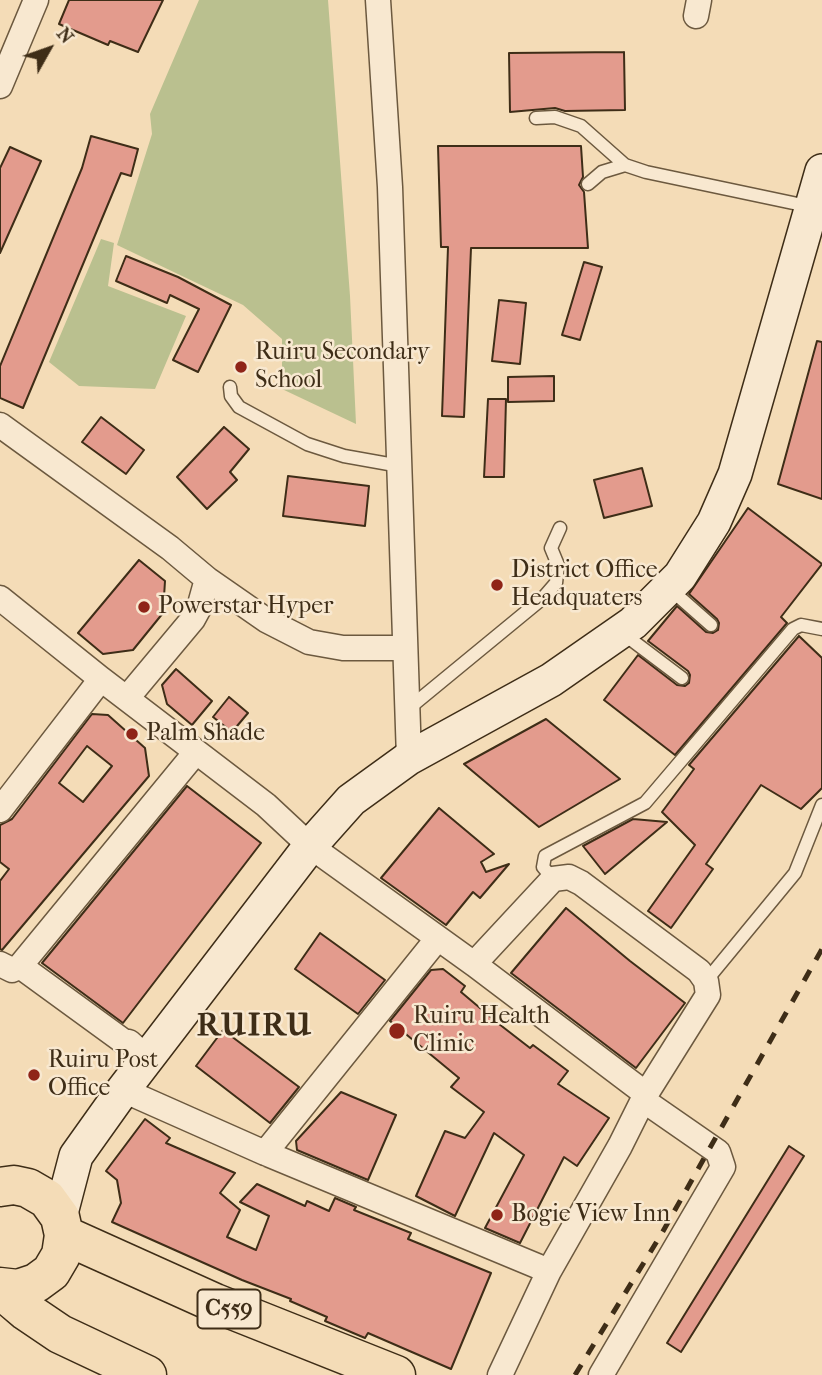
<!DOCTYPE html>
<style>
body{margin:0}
#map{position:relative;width:822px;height:1375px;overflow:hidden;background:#f4dcb7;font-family:"IM FELL French Canon",serif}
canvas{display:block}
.north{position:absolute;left:14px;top:14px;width:70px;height:70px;-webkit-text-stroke:5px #f8e8d0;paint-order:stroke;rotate:50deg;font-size:19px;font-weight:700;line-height:28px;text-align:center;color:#3e2d17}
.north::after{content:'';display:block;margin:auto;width:24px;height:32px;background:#3e2d17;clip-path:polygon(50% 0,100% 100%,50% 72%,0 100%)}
</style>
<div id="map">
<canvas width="822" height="1375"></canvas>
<div class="north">N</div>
</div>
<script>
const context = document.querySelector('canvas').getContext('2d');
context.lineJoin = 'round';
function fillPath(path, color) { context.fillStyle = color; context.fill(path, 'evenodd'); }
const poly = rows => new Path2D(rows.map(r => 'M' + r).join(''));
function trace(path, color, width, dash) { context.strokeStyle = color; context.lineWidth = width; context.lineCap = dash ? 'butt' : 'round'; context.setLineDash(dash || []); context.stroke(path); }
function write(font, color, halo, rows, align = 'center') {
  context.font = font + ' "IM FELL French Canon",serif'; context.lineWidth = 5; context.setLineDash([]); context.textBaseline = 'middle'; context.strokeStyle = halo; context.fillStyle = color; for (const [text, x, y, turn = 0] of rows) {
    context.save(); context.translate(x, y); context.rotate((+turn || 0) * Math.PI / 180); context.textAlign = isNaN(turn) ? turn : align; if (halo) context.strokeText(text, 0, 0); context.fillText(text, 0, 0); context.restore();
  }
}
const green = poly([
 [199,0,328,0,350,296,356,424,282,389,282,339,243,305,117,245,152,134,150,114],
 [101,239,114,243,108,286,186,316,155,389,79,386,49,362]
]);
const building = poly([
 [69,0,163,0,138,52,110,41,108,45,59,24,69,0],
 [624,52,625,110,565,111,555,108,510,112,509,53,624,52],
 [91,136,138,149,131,176,121,173,23,408,0,398,0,366,82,168,91,136],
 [438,146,581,146,583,177,579,185,584,192,588,248,471,248,464,417,442,416,448,247,441,247,438,146],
 [10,147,41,161,0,253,0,168,10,147],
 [126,256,178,277,231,305,198,372,173,360,199,309,170,295,167,303,116,281,126,256],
 [584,262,602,267,580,340,562,335,584,262],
 [499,300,526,303,520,364,492,361,499,300],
 [817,341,822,342,822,499,778,484,817,341],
 [554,376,554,401,508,402,508,377,554,376],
 [488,399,506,399,504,477,484,477,488,399],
 [101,417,144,450,126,474,82,442,101,417],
 [224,427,249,449,230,472,237,480,207,509,177,477,224,427],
 [642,468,652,506,604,518,594,480,642,468],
 [288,476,369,486,365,526,283,516,288,476],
 [748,508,822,564,781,617,787,623,675,755,604,700,638,655,677,685,685,686,689,683,690,675,688,671,648,641,677,606,706,632,713,633,718,630,719,623,717,619,689,594,748,508],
 [139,560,165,581,163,613,133,650,103,654,78,633,139,560],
 [799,636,822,658,822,788,801,809,761,785,706,864,713,869,671,928,648,911,695,845,662,812,694,769,689,765,799,636],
 [176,669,212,701,192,725,167,704,162,685,176,669],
 [229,697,248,713,232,732,213,717,229,697],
 [92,714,108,715,145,748,149,776,2,950,0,949,0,881,9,869,0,862,0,825,12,819,92,714],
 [87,746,112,766,83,802,59,783,87,746],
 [546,719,620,779,539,827,464,764,546,719],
 [187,786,261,843,123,1023,42,963,187,786],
 [439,808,494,854,481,862,486,872,509,864,480,898,473,892,446,925,381,878,439,808],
 [633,819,667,822,605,874,583,846,633,819],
 [566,908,630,961,685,1003,636,1068,511,973,566,908],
 [320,933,385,980,358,1014,295,969,320,933],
 [443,969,465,986,461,992,499,1024,530,1048,533,1045,568,1071,558,1084,609,1118,577,1166,564,1157,520,1243,485,1228,524,1155,494,1133,455,1216,416,1196,445,1131,465,1138,484,1112,451,1087,459,1078,390,1021,431,970,443,969],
 [223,1030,299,1087,270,1123,196,1066,223,1030],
 [341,1092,396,1115,368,1180,297,1150,296,1141,341,1092],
 [145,1119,170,1138,166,1143,235,1173,220,1193,240,1210,227,1237,256,1250,269,1216,240,1202,257,1184,305,1206,307,1201,329,1211,335,1198,356,1207,354,1210,411,1233,408,1239,491,1273,451,1369,368,1333,365,1338,325,1321,327,1317,290,1301,291,1299,242,1280,112,1222,121,1203,117,1180,106,1171,145,1119],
 [789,1146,804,1156,681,1352,667,1343,789,1146]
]);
const lane = poly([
 [536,118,555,117,581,126,625,165,646,172,812,207],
 [588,184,602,172,625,165],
 [230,387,231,396,239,407,307,444,344,456,400,466],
 [669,588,711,625],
 [621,632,682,678],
 [408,709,543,598,556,583,558,565,551,548,560,528],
 [553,879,543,867,545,856,645,803,793,629,801,625,822,629],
 [706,981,795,873,822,805]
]);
const street = poly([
 [378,0,390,187,409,758],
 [696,16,699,0],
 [0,86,36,0],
 [0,425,170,548,207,579,199,608,193,619,127,698],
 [207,579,266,620,309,642,343,648,404,648],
 [0,598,101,679,266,805,310,846,474,964,646,1094],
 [0,810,101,679],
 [0,964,12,970,20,966,123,1041,129,1042,148,1059],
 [474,964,553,879,569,877,581,883,699,971,706,981,708,995,646,1094,620,1146,549,1271,500,1375],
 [20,966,196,752],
 [123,1090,265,1153,549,1271],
 [265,1153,438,938],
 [601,1375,723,1167,718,1152,643,1100]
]);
const secondary = poly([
 [60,1217,76,1156,123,1090,310,846,351,800,409,758,551,680,633,623,680,576,714,522,735,474,822,171]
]);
const primary = poly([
 [0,1187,14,1185,28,1188,47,1199,60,1217,64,1235,61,1255,51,1272,36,1283,18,1289,0,1287],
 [64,1235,215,1303,396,1375],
 [0,1289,26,1311,60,1334,147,1375]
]);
const rail = poly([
 [575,1375,662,1233,822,949]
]);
const markers = [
 [241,367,7,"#8f2418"],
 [497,585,7,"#8f2418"],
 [144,607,7,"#8f2418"],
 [132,734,7,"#8f2418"],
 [397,1031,9,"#8f2418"],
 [34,1075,7,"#8f2418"],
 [497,1215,7,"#8f2418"]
];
const shields = [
 [229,1309,63]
];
const shieldNames = [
 ["C559",229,1309]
];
const poiNames = [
 ["Ruiru Secondary",255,353],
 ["School",255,381],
 ["District Office",511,571],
 ["Headquaters",511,599],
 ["Powerstar Hyper",158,607],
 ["Palm Shade",146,734],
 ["Ruiru Health",413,1017],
 ["Clinic",413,1045],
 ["Ruiru Post",48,1061],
 ["Office",48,1089],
 ["Bogie View Inn",511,1215]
];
const districtNames = [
 ["RUIRU",255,1027]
];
fillPath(green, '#bac08f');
fillPath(building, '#e39b8d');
trace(building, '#3e2d17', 2);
trace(lane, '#6c593f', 15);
trace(street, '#6c593f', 27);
trace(secondary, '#3e2d17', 36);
trace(primary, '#3e2d17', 41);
trace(lane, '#f8e8d0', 12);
trace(street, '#f8e8d0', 24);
trace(secondary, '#f8e8d0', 33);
trace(primary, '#f4dcb7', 38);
trace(rail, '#3e2d17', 5, [12, 12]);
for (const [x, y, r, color] of markers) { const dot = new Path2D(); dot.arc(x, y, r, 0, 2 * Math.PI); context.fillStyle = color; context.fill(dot); trace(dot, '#f8e8d0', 2.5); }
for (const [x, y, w] of shields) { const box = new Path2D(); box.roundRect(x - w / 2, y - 19.5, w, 39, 5); context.fillStyle = '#f8e8d0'; context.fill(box); trace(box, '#3e2d17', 2); }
write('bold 23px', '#3e2d17', null, shieldNames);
write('24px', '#3e2d17', '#f8e8d0', poiNames, 'left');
context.letterSpacing = '2px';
write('bold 32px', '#3e2d17', '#f8e8d0', districtNames);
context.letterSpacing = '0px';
</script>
